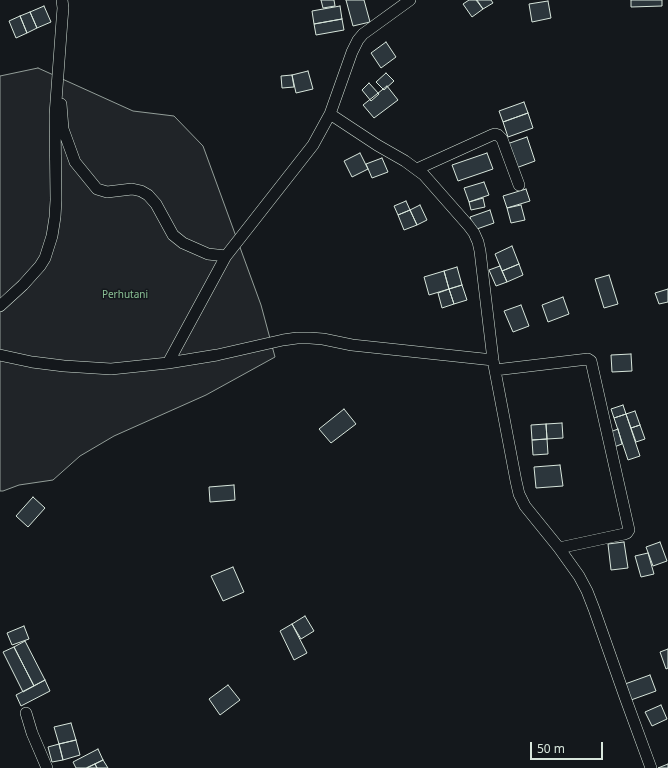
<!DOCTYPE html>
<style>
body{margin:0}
#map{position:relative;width:668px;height:768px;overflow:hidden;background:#14181c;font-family:"Noto Sans",sans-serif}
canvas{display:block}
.scale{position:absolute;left:530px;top:742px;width:73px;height:18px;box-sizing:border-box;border:2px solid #d8e6dc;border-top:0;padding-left:5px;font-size:12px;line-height:14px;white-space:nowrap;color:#d8e6dc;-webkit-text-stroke:3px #14181c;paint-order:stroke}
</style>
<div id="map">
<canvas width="668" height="768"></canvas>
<div class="scale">50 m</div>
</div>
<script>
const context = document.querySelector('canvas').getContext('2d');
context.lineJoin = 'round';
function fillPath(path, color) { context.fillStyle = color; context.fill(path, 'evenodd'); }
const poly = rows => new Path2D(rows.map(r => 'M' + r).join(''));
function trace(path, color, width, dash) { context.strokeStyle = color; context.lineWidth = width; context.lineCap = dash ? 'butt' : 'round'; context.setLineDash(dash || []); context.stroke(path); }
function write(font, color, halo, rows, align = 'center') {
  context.font = font + ' "Noto Sans",sans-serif'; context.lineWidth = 3; context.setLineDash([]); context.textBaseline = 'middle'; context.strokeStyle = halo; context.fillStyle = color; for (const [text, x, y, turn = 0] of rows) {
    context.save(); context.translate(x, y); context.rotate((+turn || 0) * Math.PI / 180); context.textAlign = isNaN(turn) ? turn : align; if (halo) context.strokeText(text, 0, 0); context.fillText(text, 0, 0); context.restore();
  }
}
const green = poly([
 [38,68,133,111,174,116,203,146,261,305,275,357,206,395,114,436,80,456,53,480,19,485,3,491,0,491,0,76,38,68]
]);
const building = poly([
 [321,0,334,0,335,6,323,8,321,0],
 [346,0,364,0,370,22,353,26,346,0],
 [469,0,476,0,483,9,472,17,463,4,469,0],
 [477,0,491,0,493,3,483,9,477,0],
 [631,0,662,0,662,6,631,7,631,0],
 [548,1,551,18,532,22,529,4,548,1],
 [44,6,51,22,37,28,30,12,44,6],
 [340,6,342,19,314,24,312,11,340,6],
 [30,12,37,28,27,33,20,16,30,12],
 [20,16,27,33,16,38,9,21,20,16],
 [342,19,344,30,316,35,314,24,342,19],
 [386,42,396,57,381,68,371,53,386,42],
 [308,71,313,89,296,93,292,75,308,71],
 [386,73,394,81,384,90,376,82,386,73],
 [292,75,294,87,282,88,281,76,292,75],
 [369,83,379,94,371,101,362,90,369,83],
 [387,86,398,100,374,118,363,105,387,86],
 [524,102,528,113,503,122,499,111,524,102],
 [528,113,533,128,508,137,503,122,528,113],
 [527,137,535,161,516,168,507,144,527,137],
 [360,153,368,169,352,177,344,161,360,153],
 [487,153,493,169,458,181,452,165,487,153],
 [382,158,388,172,372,178,366,164,382,158],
 [484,182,489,195,469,202,464,188,484,182],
 [526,189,530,201,507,208,503,196,526,189],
 [483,198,485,207,471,210,469,202,483,198],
 [406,201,410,210,398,215,394,206,406,201],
 [420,205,427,220,417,225,410,210,420,205],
 [521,205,525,220,511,223,507,208,521,205],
 [410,210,417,225,404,230,398,215,410,210],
 [490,210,494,223,474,230,470,217,490,210],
 [512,246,519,264,502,271,495,254,512,246],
 [519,264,523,275,507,282,502,271,519,264],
 [500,266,507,282,496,286,489,270,500,266],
 [457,267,462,285,449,289,444,271,457,267],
 [444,271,449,289,429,295,424,277,444,271],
 [609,275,618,304,604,308,595,279,609,275],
 [462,285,467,300,454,304,449,289,462,285],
 [449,289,454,304,442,308,438,293,449,289],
 [668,289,668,302,659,304,655,293,668,289],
 [563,297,569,314,548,322,542,305,563,297],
 [521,305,529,326,513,332,504,311,521,305],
 [631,354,632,371,612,372,611,355,631,354],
 [623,405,626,414,614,418,611,409,623,405],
 [344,409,356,424,331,443,319,429,344,409],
 [635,411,640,425,631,428,626,414,635,411],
 [626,414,640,456,628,460,614,418,626,414],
 [562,423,563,438,547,439,546,424,562,423],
 [546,424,547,439,532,440,531,425,546,424],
 [640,425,645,439,636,442,631,428,640,425],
 [618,429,622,444,614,447,610,432,618,429],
 [547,439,548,454,533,455,532,440,547,439],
 [560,465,563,486,536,488,534,467,560,465],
 [234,485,235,500,210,502,209,487,234,485],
 [33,497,45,508,28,527,16,516,33,497],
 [624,542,628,568,611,570,608,544,624,542],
 [660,542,667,561,653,566,646,547,660,542],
 [648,553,654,574,641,577,635,556,648,553],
 [233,567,244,592,223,601,211,576,233,567],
 [305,616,314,631,301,639,292,624,305,616],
 [292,624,307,653,294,660,280,631,292,624],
 [24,626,29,639,12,645,7,633,24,626],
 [25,641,45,680,34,686,14,647,25,641],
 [14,647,34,686,23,692,3,652,14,647],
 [668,649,668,668,666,669,660,652,668,649],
 [650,675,656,691,631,700,625,684,650,675],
 [45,680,50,691,21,706,16,695,45,680],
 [228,685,240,700,220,715,209,699,228,685],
 [661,705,667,719,652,726,645,712,661,705],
 [71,723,76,740,59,744,54,727,71,723],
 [76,740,80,755,63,760,59,744,76,740],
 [59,744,63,760,52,762,48,747,59,744],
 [98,749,103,760,86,768,76,768,73,762,98,749],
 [103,760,108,768,97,768,95,764,103,760],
 [95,764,97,768,87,768,95,764],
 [668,764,668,768,658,768,668,764]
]);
const minor = poly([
 [410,0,363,34,358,40,352,52,330,114,377,145,405,161,424,175,468,225,474,233,478,242,480,251,493,360,516,481,519,494,525,506,559,548,579,576,587,591,594,609,625,697,651,768],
 [61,104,63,129,75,162,97,189,107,192,132,189,141,191,148,195,156,204,173,235,183,243,208,254,226,256],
 [417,169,492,135,495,134,498,135,502,139,519,185],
 [0,306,23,285,40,266,45,258,52,236,55,217,56,200,55,115,62,20,63,8,62,0],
 [0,355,32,362,64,366,111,369,168,363,217,355,283,340,297,338,310,338,323,339,352,345,493,360],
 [168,363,226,256,302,159,313,145,330,114],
 [495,370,588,359,591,361,629,530,627,533,624,534,559,548],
 [26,713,32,733,47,768]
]);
const parkNames = [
 ["Perhutani",125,295]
];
fillPath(green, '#202428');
trace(green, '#939e99', 1);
fillPath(building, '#2c363c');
trace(building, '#d8e6dc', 1);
trace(minor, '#d8e6dc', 12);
trace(minor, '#14181c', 11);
write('10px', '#8ac095', '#14181c', parkNames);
</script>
